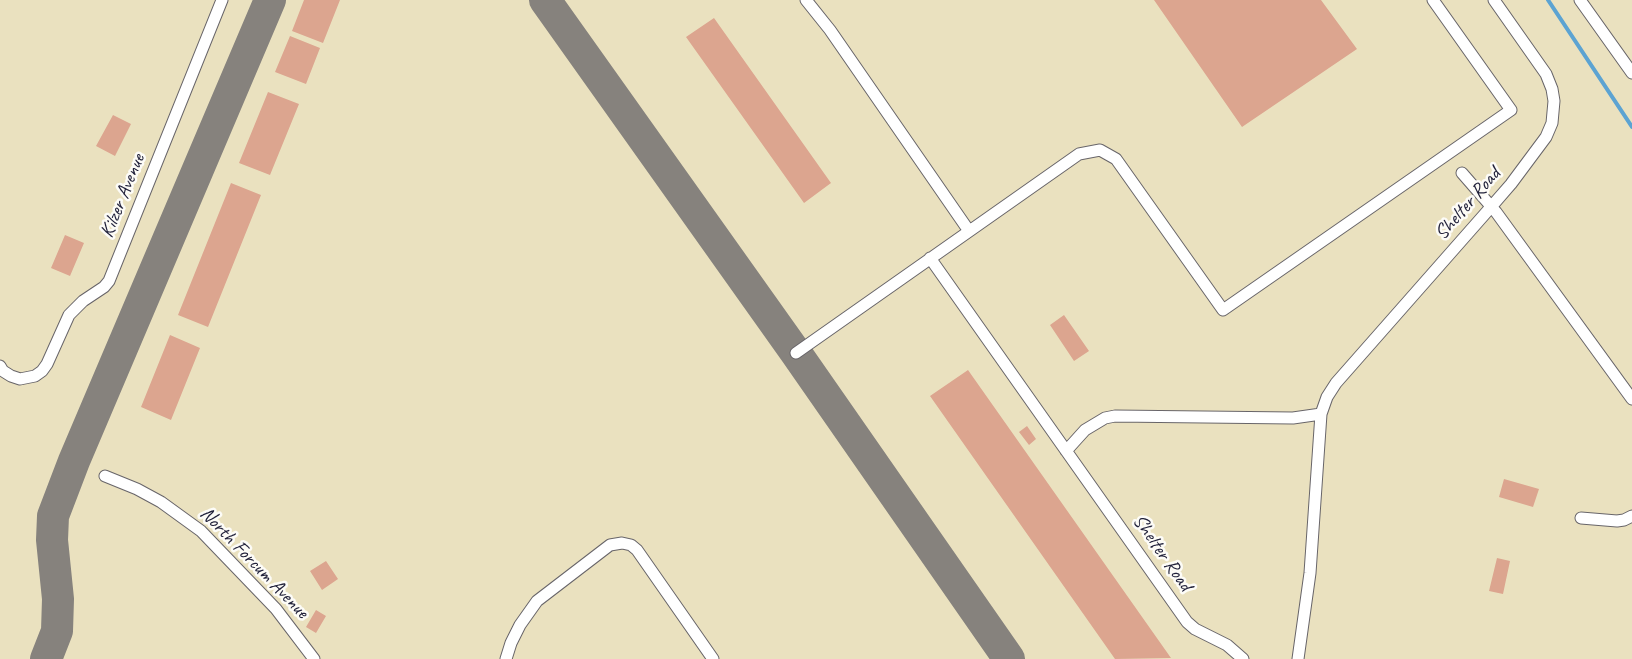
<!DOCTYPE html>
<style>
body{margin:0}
canvas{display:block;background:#eae1bf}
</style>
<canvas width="1632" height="659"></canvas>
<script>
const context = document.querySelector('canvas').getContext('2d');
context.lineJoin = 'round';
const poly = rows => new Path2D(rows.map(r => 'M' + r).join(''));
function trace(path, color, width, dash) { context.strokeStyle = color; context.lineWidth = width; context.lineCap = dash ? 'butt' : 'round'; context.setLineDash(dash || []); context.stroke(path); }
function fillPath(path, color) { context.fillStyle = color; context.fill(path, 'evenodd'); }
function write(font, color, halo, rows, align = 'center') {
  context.font = font + ' Caveat,sans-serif'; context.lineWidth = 5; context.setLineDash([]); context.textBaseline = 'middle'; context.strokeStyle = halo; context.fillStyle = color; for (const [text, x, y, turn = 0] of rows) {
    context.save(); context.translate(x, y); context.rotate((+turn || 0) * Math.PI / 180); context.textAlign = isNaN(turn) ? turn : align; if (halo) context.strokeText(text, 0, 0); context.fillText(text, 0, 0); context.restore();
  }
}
const stream = poly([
 [1548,0,1632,127]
]);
const taxiway = poly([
 [545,0,796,353,1009,659],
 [46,659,57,631,58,599,52,540,53,516,74,461,270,0]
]);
const building = poly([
 [304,0,340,0,323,43,292,31],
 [1154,0,1321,0,1357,49,1242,127],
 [714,18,831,183,804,203,686,37],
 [290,36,320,48,306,84,275,72],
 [268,92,299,104,270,175,239,163],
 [113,115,131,124,115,156,96,146],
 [231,183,261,195,208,327,178,315],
 [65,235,84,243,70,276,51,268],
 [1064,315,1089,351,1074,361,1050,325],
 [170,335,200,348,171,420,141,407],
 [968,370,1171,658,1115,659,930,396],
 [1027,426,1036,439,1029,445,1019,432],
 [1504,479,1539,489,1533,507,1499,497],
 [1497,558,1510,561,1503,594,1489,591],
 [326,561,338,579,322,590,310,571],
 [316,610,326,616,316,633,306,627]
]);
const minor = poly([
 [806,0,830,30,969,231],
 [1580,0,1632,73],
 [1462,173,1496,212,1632,399],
 [930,258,1187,622,1195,629,1227,645,1243,659],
 [796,353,1079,154,1100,150,1116,159,1223,310,1511,110,1433,0],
 [0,366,3,371,11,376,20,379,35,376,42,371,47,364,69,315,83,301,104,287,109,281,222,0],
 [1066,451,1085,430,1105,418,1115,416,1293,418,1321,414,1327,397,1336,383,1491,207,1511,184,1546,137,1552,123,1554,101,1552,89,1546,74,1494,0],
 [105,476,137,489,161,502,201,531,276,609,314,659],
 [1581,518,1617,521,1624,520,1632,516],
 [506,659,511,643,520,625,537,601,610,545,622,543,631,545,637,550,713,659],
 [1298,659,1310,573,1321,414]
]);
const streetNames = [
 ["Kilzer Avenue",123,196,-68],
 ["Shelter Road",1468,204,-49],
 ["Shelter Road",1162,553,55],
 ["North Forcum Avenue",254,563,46]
];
trace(stream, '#5ca3d2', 4);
trace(taxiway, '#86827d', 32);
fillPath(building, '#dca58f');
trace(minor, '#686569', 13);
trace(minor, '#fff', 11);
write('20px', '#22223b', '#fdfcf7', streetNames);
</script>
